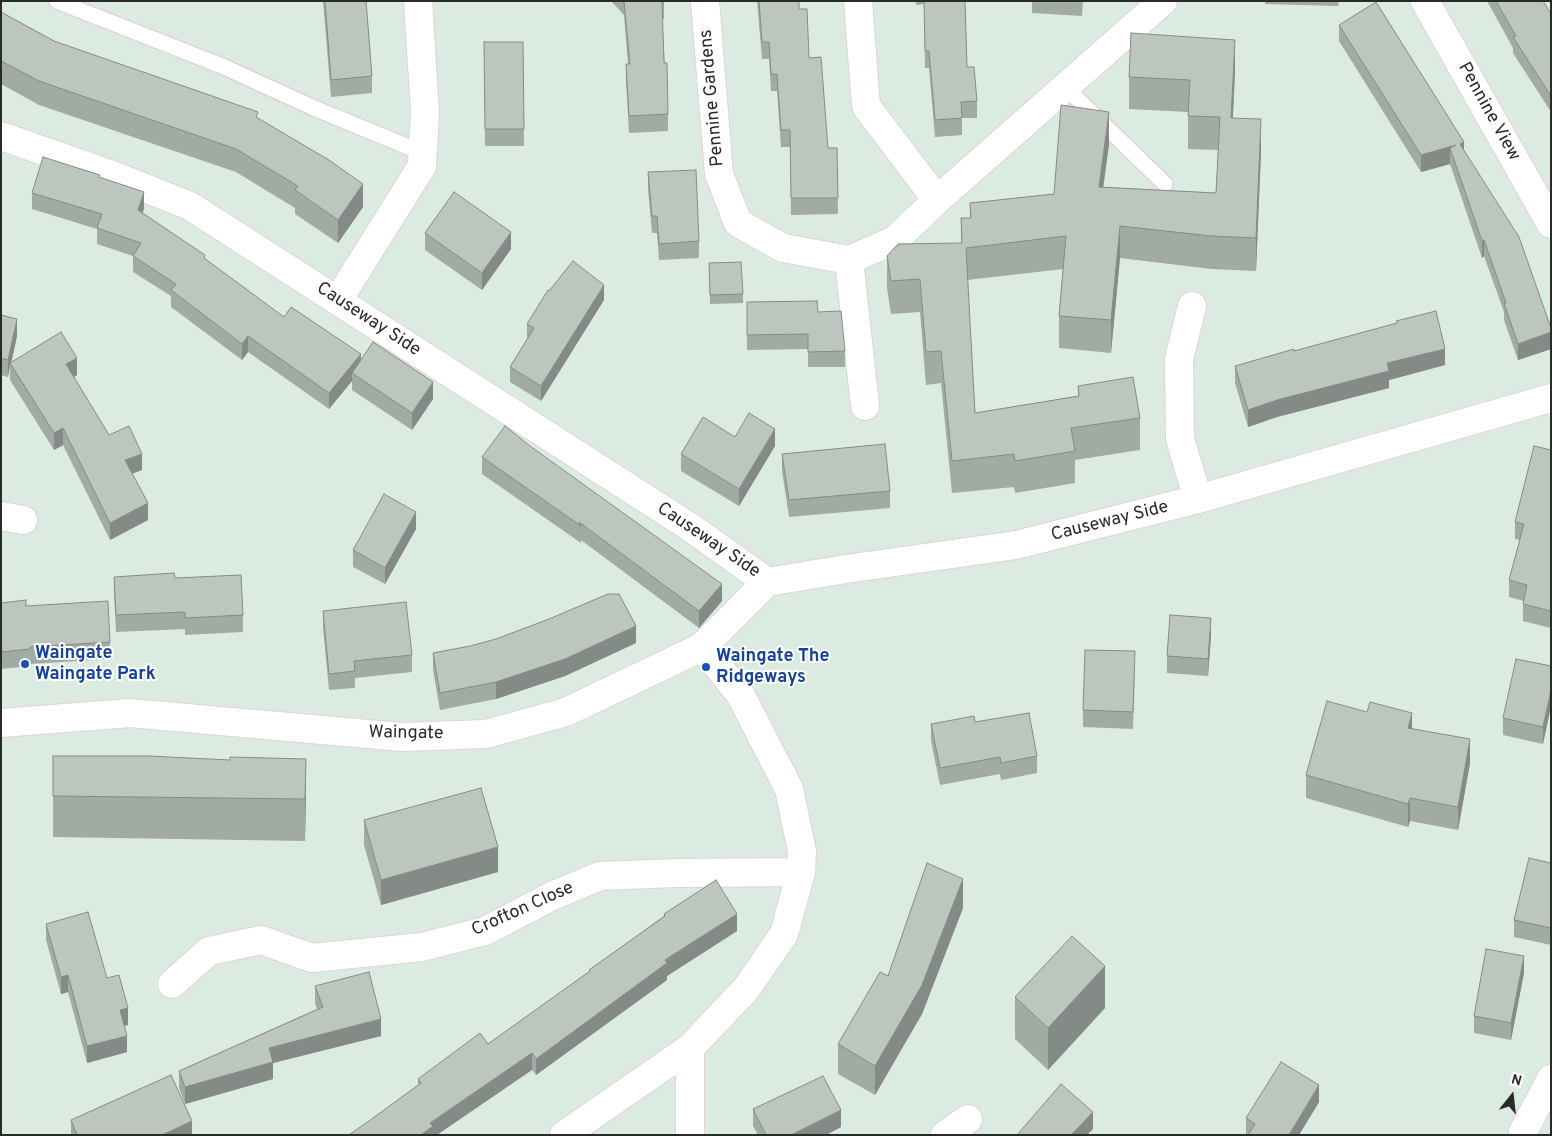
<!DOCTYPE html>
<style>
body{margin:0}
#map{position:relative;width:1552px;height:1136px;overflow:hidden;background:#dcebe2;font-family:Overpass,sans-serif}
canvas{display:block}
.frame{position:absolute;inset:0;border:2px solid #2a2a2a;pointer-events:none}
.north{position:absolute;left:1487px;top:1071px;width:50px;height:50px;-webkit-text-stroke:4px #fff;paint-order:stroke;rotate:16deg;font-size:14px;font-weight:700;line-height:20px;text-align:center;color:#2a2a2a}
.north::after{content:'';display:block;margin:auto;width:18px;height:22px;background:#2a2a2a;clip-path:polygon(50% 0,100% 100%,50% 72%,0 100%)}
</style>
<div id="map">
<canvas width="1552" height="1136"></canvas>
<div class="frame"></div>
<div class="north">N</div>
</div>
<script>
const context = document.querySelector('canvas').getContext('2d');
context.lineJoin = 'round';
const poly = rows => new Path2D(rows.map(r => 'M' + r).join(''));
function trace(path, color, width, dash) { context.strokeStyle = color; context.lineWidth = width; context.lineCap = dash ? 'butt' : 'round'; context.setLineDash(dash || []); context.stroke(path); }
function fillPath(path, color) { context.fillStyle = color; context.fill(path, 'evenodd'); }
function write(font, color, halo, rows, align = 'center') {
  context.font = font + ' Overpass,sans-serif'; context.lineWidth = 4; context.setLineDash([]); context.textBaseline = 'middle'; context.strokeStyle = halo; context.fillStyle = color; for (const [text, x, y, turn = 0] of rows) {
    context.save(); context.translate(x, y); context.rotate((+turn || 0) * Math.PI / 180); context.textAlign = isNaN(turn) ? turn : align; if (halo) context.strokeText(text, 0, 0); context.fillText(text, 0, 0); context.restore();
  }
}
const service = poly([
 [57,1,222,66,314,108,423,153],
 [1065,87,1165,184]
]);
const minor = poly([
 [705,1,719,174,738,223,783,248,849,260,895,240,937,200,1163,1],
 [858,1,866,106,937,200],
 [1425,1,1551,224],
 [849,260,865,406],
 [338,300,422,166,425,112,418,1],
 [1192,306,1179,359,1180,439,1198,499],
 [1,516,23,520],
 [1,723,130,713,402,737,486,734,566,712,702,647,767,582],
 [172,984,209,951,261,940,312,958,422,947,485,931,552,896,600,876,676,873,801,872],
 [690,1048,690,1135],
 [1523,1132,1551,1079],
 [564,1135,690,1048,746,989,784,934,801,872,802,851,789,789,740,694,702,647],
 [945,1135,968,1119]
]);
const tertiary = poly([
 [1,136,115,176,190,206,690,527,767,582,846,569,1016,545,1198,499,1551,398]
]);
const wall = poly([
 [323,1,366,1,372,76,372,93,331,97],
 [611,1,664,1,664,19,662,19,668,114,668,131,629,133,626,81,626,64,628,64,624,15],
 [757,1,799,1,799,9,828,148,837,148,838,214,791,215,790,147,781,147,777,91,771,91,769,59,762,59],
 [916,1,965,1,967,67,977,101,977,118,962,118,962,135,935,137,929,68,925,68,924,4,916,5],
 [1032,1,1083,1,1082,16,1032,13],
 [1265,1,1339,1,1338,6,1265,4],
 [1487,1,1543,1,1551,14,1551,112,1513,53,1513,48],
 [1,12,54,41,258,118,363,207,338,243,295,214,295,208,236,172,39,105,1,84],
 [1339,25,1464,150,1551,328,1551,349,1518,360,1504,320,1504,312,1484,256,1482,258,1450,164,1421,172,1339,41],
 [484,42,523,42,524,146,485,146],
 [1235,72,1233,118,1261,152,1256,271,1211,269,1120,258,1111,353,1059,348,1059,316,1063,269,967,280,975,413,1078,396,1078,386,1140,418,1140,450,1075,460,1075,483,1015,493,1014,487,952,493,941,383,926,385,920,312,891,314,887,288,887,256,961,243,961,218,970,218,970,203,1054,194,1109,144,1103,187,1216,193,1218,150,1188,149,1188,112,1129,109,1129,77],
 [648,172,699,241,699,258,659,260,657,233,652,233,648,189],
 [100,178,144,208,143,213,284,317,361,360,433,399,412,430,352,390,352,381,329,409,248,352,242,360,171,307,171,296,133,272,133,256,97,244,97,229,32,209,32,193],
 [425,233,511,249,482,290,425,250],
 [709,263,743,294,743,303,710,304],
 [549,291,604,300,541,401,510,382,510,367,527,339,527,324],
 [747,302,818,312,845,351,845,367,808,367,808,349,747,350],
 [1,315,17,336,11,363,77,375,74,377,109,435,142,470,132,474,148,520,110,540,63,445,54,450,10,380,10,367,8,377,1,375],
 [1396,321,1445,365,1389,380,1389,388,1277,417,1248,427,1235,383,1235,366,1294,351,1396,324],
 [735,437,775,446,739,506,681,471,681,454],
 [1551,450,1551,628,1523,621,1523,604,1524,601,1509,597,1509,580,1520,540,1515,539,1515,522],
 [782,454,890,491,890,508,789,517,782,471],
 [482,457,722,601,699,628,581,540,581,543,482,474],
 [416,529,385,584,353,567,353,550],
 [114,577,175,578,243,615,243,632,185,635,185,629,116,632,114,594],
 [1,603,26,606,110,642,110,659,30,664,30,666,1,669],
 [323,611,412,655,412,672,355,678,355,688,329,690,323,628],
 [1211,635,1208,676,1167,673,1167,656],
 [636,643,565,676,496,699,440,710,433,670,433,653],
 [1551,666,1543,744,1503,735,1503,718],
 [1135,668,1133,729,1083,727,1083,710],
 [975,722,1037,756,1037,773,1001,780,1000,774,940,785,931,741,931,724],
 [1412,728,1470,763,1458,830,1410,821,1408,827,1306,798,1306,775],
 [53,756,230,760,306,759,305,841,53,837],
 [364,820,498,872,381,905,364,845],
 [1551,863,1551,945,1514,937,1514,920],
 [963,908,922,1014,875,1095,838,1074,838,1044,888,976],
 [664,914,737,931,667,976,667,980,536,1075,532,1070,373,1118,418,1085,418,1079,488,1044,589,972,589,970,664,916],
 [46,924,107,978,128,1025,124,1026,127,1052,87,1063,68,992,61,994,46,940],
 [1524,973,1511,1040,1474,1033,1474,1016],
 [315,986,381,1036,273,1063,273,1079,185,1104,179,1088,179,1071,317,1009,315,1003],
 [1015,997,1105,1008,1048,1070,1015,1039],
 [1319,1102,1299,1135,1246,1135,1246,1118],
 [753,1109,841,1127,826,1135,758,1135,753,1126],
 [71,1120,192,1135,71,1135]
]);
const shadedWall = poly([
 [1235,40,1235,72,1231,150,1231,118],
 [1109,112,1109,144,1099,219,1099,187],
 [1261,119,1261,152,1256,271,1256,238],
 [1464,142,1464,159,1460,144],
 [1456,145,1450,148,1450,164,1421,172,1421,155],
 [363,184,363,207,338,243,338,220],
 [144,192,144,208,138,226,138,210],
 [1120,226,1120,258,1111,353,1111,320],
 [511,232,511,249,482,290,482,273],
 [1484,240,1484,256,1482,258,1482,241],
 [604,285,604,300,541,401,541,386],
 [17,319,17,336,11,364,10,363,8,377,8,360],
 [1551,332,1551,349,1518,360,1518,344],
 [248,336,248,352,242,360,242,344],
 [1445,349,1445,365,1389,380,1389,388,1277,417,1248,427,1248,410,1387,363],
 [361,354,361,370,352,373,352,381,329,409,329,393],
 [77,358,77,375,66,381,66,364],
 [433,382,433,399,412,430,412,413],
 [63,428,63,445,54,450,54,433],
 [775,429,775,446,739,506,739,489],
 [142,454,142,470,125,476,125,460],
 [148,503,148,520,110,540,110,523],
 [416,512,416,529,385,584,385,568],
 [722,584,722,601,699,628,699,611],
 [1211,618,1211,635,1208,676,1208,659],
 [636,626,636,643,565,676,496,699,496,682],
 [1551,690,1551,707,1543,744,1543,727],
 [1412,713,1412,736,1408,728],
 [1470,739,1470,763,1458,830,1458,807],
 [306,759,306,800,305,841,305,799],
 [1410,798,1410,821,1408,827,1408,804],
 [498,847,498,872,381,905,381,880],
 [963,879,963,908,922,1014,875,1095,875,1066],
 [737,914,737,931,667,976,667,980,536,1075,536,1059,665,960],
 [1524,956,1524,973,1511,1040,1511,1023],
 [1105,966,1105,1008,1048,1070,1048,1028],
 [68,975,68,992,61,994,61,977],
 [128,1008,128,1025,120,1027,120,1010],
 [381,1019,381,1036,273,1063,273,1079,185,1104,185,1087,269,1048],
 [127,1036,127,1052,87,1063,87,1046],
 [532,1053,532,1070,437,1135,421,1135,430,1123],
 [1319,1085,1319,1102,1299,1135,1289,1135],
 [841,1110,841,1127,826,1135,791,1135],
 [1093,1112,1093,1129,1087,1135,1071,1135],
 [192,1121,192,1135,162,1135]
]);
const building = poly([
 [325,1,366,1,372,76,331,80,325,1],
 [624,1,664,1,664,2,662,2,664,63,667,63,668,114,629,116,626,64,630,64,624,1],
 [759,1,799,1,799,9,807,9,809,58,821,57,828,148,837,148,838,198,791,198,790,130,781,130,777,74,771,74,769,42,762,42,759,1],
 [924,1,965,1,967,67,974,67,977,101,961,102,962,118,935,120,929,51,925,51,924,1],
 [1496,1,1543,1,1551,14,1551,96,1513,37,1516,36,1496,1],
 [1376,2,1464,142,1460,144,1519,237,1551,328,1551,332,1518,344,1504,303,1506,303,1484,240,1482,241,1450,148,1456,145,1421,155,1339,25,1376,2],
 [1,12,54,41,258,112,256,117,329,160,363,184,338,220,295,190,298,186,236,149,39,81,1,61,1,12],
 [1131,33,1235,40,1231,118,1261,119,1256,238,1211,236,1120,226,1111,320,1059,316,1066,236,966,248,975,413,1079,396,1078,386,1133,377,1140,418,1071,428,1075,451,1015,461,1014,454,952,461,941,351,926,352,920,279,891,281,887,256,898,244,962,243,961,218,971,218,970,203,1054,194,1061,105,1109,112,1099,187,1216,193,1220,117,1188,116,1190,80,1129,77,1131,33],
 [484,42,523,42,524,129,485,129,484,42],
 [43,157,100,175,99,177,144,192,138,210,205,255,204,258,284,317,291,307,361,354,329,393,248,336,242,344,171,290,176,284,133,256,141,243,97,228,102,214,32,193,43,157],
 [696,170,699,241,659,244,657,216,652,216,648,172,696,170],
 [454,192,511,232,482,273,425,233,454,192],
 [573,261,604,285,541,386,510,367,534,328,527,324,548,290,549,291,573,261],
 [741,262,743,294,710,295,709,263,741,262],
 [817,301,818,312,841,311,845,351,808,352,808,334,747,335,747,302,817,301],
 [1436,311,1445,349,1387,363,1389,371,1277,400,1248,410,1235,366,1294,349,1294,351,1397,323,1396,321,1436,311],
 [1,315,17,319,8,360,1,358,1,315],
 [61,332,77,358,66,364,109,435,129,426,142,454,125,460,148,503,110,523,63,428,54,433,10,363,61,332],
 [373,342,433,382,412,413,352,373,373,342],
 [749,413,775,429,739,489,681,454,703,417,735,437,749,413],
 [505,426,530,446,722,584,699,611,579,522,581,526,482,457,505,426],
 [885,444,890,491,789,500,782,454,885,444],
 [1534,446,1551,450,1551,611,1523,604,1527,585,1509,580,1524,524,1515,522,1534,446],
 [384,494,416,512,385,568,353,550,384,494],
 [174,573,175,578,241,575,243,615,185,618,185,612,116,615,114,577,174,573],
 [608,594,619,594,636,626,565,659,496,682,440,693,433,653,470,646,496,639,549,619,608,594],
 [26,600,26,606,108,601,110,642,30,647,30,649,1,652,1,603,26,600],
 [406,602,412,655,354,661,355,671,329,674,323,611,406,602],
 [1170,615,1211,618,1208,659,1167,656,1170,615],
 [1085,650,1135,651,1133,712,1083,710,1085,650],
 [1516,659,1551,666,1551,690,1543,727,1503,718,1516,659],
 [1327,701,1367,712,1370,702,1412,713,1408,728,1470,739,1458,807,1410,798,1408,804,1306,775,1327,701],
 [1029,713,1037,756,1001,763,1000,757,940,768,931,724,974,716,975,722,1029,713],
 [53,756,149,756,230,760,230,757,306,759,305,799,53,796,53,756],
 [481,788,498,847,381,880,364,820,481,788],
 [1529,858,1551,863,1551,928,1514,920,1529,858],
 [927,863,963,879,922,985,875,1066,838,1044,880,972,888,976,927,863],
 [716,880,737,914,665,960,667,963,536,1059,532,1053,430,1123,433,1126,421,1135,349,1135,373,1118,421,1083,418,1079,480,1033,488,1044,590,971,589,970,665,916,664,914,716,880],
 [88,912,107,978,119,975,128,1008,120,1010,127,1036,87,1046,68,975,61,977,46,924,88,912],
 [1072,936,1105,966,1048,1028,1015,997,1072,936],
 [1486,949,1524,956,1511,1023,1474,1016,1486,949],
 [369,972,381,1019,269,1048,273,1062,185,1087,179,1071,323,1007,315,986,369,972],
 [1281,1062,1319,1085,1289,1135,1248,1135,1255,1124,1246,1118,1281,1062],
 [171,1075,192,1121,162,1135,77,1135,71,1120,171,1075],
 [823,1076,841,1110,791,1135,766,1135,753,1109,823,1076],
 [1061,1084,1093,1112,1071,1135,1017,1135,1061,1084]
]);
const markers = [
 [25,664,5,"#1a4fb4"],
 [706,667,5,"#1a4fb4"]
];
const streetNames = [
 ["Pennine Gardens",713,98,-95],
 ["Pennine View",1488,112,61],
 ["Causeway Side",368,320,33],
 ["Causeway Side",1110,522,-14],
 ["Causeway Side",708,541,34],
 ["Waingate",406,734,1],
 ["Crofton Close",523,910,-24]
];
const transitNames = [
 ["Waingate",35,654],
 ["Waingate Park",35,675],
 ["Waingate The",716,657],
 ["Ridgeways",716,678]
];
trace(service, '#e1d2d7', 18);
trace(minor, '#e1d2d7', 30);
trace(tertiary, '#e1d2d7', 30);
trace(service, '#fff', 15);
trace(minor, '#fff', 28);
trace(tertiary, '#fff', 28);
fillPath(wall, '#a2aaa4');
fillPath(shadedWall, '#848b86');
fillPath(building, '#bcc6bf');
trace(building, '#848b86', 1);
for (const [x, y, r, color] of markers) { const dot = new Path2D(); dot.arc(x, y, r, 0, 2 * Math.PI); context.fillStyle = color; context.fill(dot); trace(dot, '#fff', 2); }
write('18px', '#2a2a2a', '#fff', streetNames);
write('bold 18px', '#164399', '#fff', transitNames, 'left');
</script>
